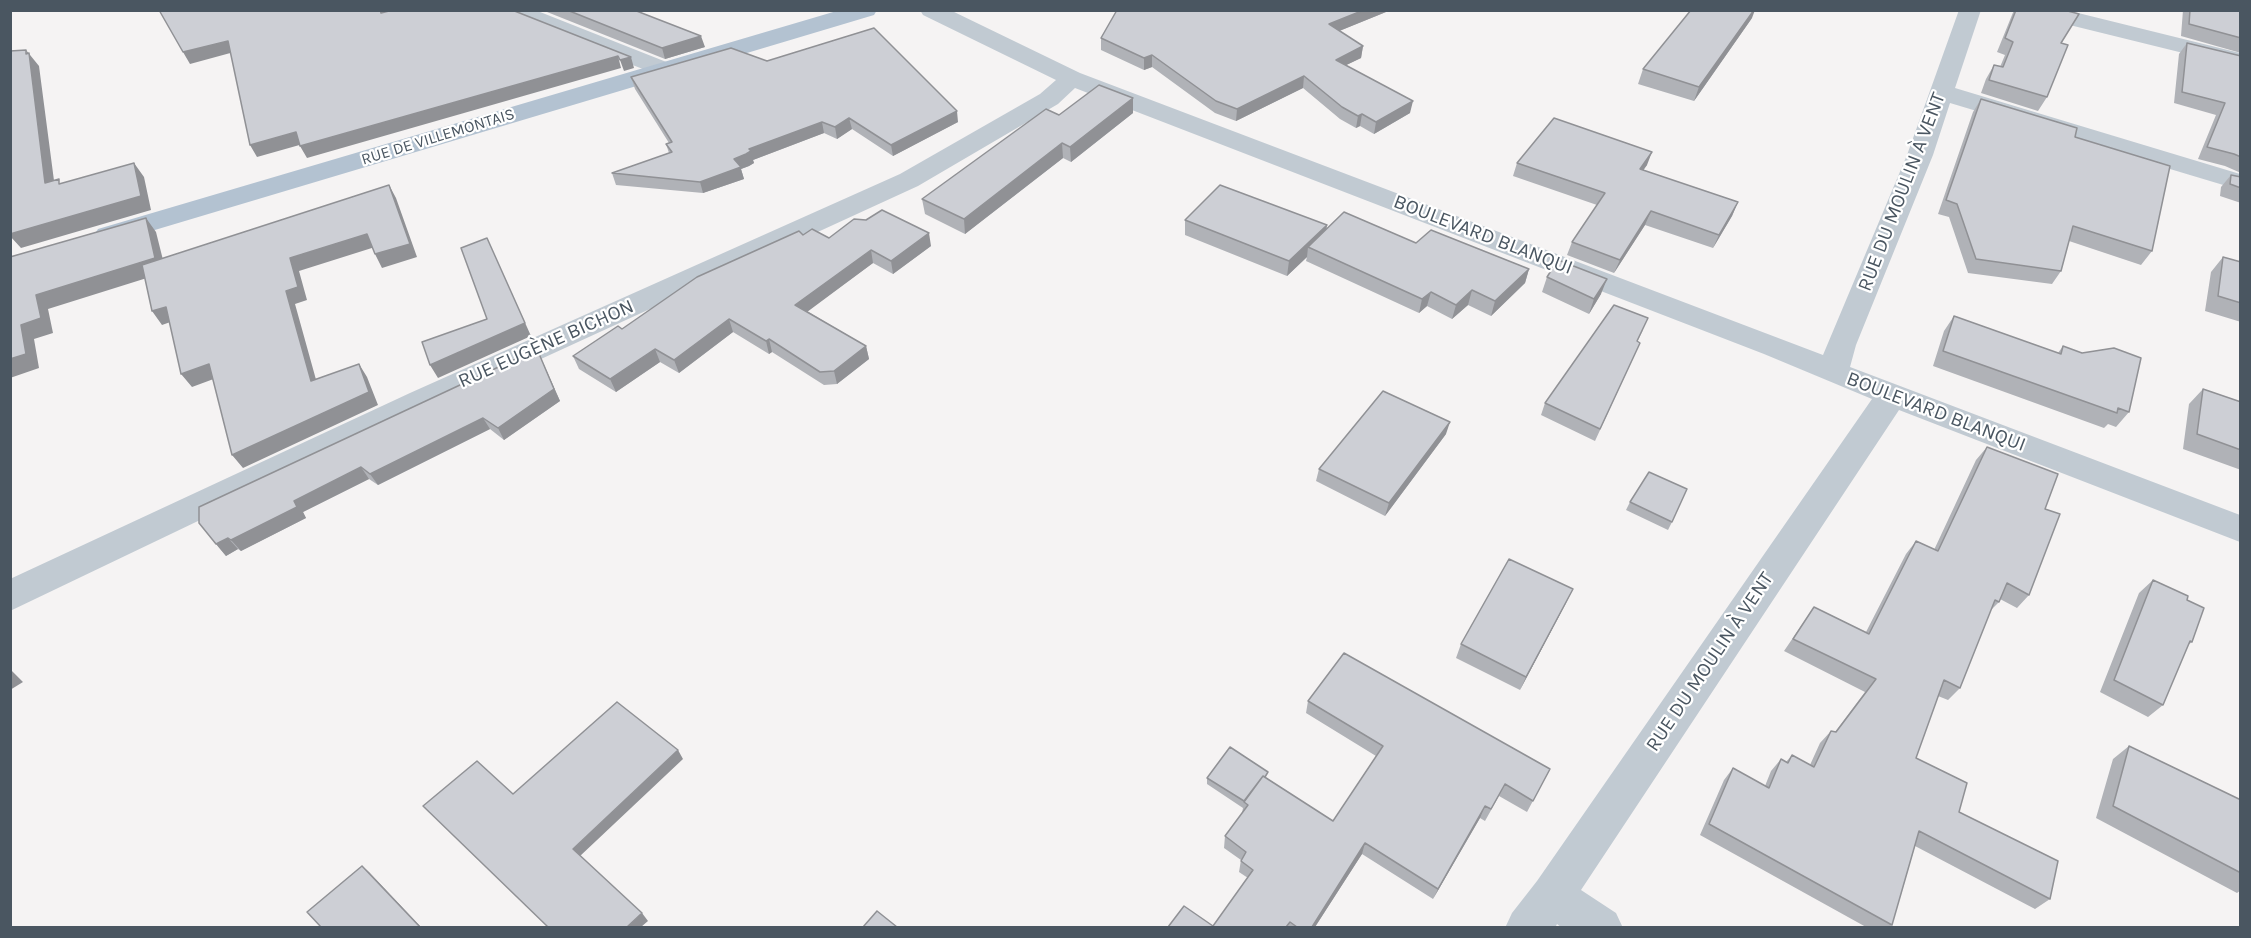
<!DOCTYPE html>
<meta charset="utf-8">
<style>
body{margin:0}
#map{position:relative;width:2251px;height:938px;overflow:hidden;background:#f5f3f3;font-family:Karla,sans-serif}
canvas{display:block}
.frame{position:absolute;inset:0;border:12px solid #4a5661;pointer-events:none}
</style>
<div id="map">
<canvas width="2251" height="938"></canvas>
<div class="frame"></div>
</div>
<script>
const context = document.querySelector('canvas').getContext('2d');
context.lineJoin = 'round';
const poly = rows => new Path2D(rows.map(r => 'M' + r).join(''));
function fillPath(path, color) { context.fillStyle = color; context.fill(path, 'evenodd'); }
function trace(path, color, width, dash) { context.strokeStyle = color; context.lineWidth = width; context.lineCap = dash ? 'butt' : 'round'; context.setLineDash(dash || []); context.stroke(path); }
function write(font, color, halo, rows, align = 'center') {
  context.font = font + ' Karla,sans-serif'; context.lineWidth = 4.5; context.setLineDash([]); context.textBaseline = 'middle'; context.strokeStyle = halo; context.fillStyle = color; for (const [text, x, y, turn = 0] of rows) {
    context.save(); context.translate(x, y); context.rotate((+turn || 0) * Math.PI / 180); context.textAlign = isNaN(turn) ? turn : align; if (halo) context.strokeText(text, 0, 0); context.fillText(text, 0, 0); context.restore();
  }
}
const minor = poly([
 [503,10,535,10,674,65,678,70,674,75,666,77,658,75,506,15,503,10],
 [920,10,950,10,1080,73,1823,355,1907,155,1959,10,1981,10,1955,88,2240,174,2240,190,1950,103,1933,155,1856,345,1850,367,2240,515,2240,542,1899,410,1581,890,1616,913,1623,928,1562,928,1557,924,1555,928,1505,928,1512,913,1537,881,1872,399,1764,354,1075,88,1058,104,918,186,432,409,10,611,10,579,410,393,900,174,1040,94,1056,80,923,15,920,10],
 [2026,10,2066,10,2240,53,2240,67,2029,15,2026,10]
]);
const major = poly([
 [840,10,877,10,874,15,118,241,108,244,98,241,94,235,98,229,840,10]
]);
const wall = poly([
 [542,10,634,10,705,47,665,59],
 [2014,10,2064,10,2061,43,2047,97,2038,111,1981,93,1986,79,1994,65,2000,67,2005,55,1997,52],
 [2183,10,2241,10,2241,53,2181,36],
 [1386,12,1339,31,1363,46,1361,58,1346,65,1410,113,1374,134,1360,126,1356,128,1340,119,1303,88,1236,121,1215,113,1152,67,1144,70,1101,50,1101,38],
 [1752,18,1694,101,1638,84,1643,69],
 [2187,43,2241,56,2241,173,2225,166,2198,159,2216,115,2174,103,2179,54],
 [767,61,958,122,893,156,852,129,837,139,824,133,753,160,754,163,749,166,741,169,744,179,703,193,616,185,612,173,669,153,666,144,669,143,635,89,631,77],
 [1981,99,2075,137,2152,251,2141,265,2069,241,2061,271,2052,284,1968,273,1949,217,1938,214,1973,112],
 [1133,113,1071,162,1063,158,965,234,925,214,922,199,1059,115],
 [1517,163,1647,165,1643,170,1738,202,1732,216,1713,248,1645,225,1614,273,1567,255,1572,242,1597,205,1513,176],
 [2231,175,2241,177,2241,203,2220,196,2221,187],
 [1185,220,1327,225,1326,230,1416,243,1529,269,1525,283,1491,316,1468,305,1452,319,1427,306,1419,313,1306,261,1307,257,1287,276,1185,235],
 [803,235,931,246,893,274,873,263,807,311,866,346,869,359,837,384,824,385,772,352,769,354,733,332,679,373,660,362,616,392,579,369,573,356,622,329],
 [2223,257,2241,262,2241,322,2205,311,2211,272],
 [1547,277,1601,294,1589,314,1542,292],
 [1954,316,2058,353,2063,346,2129,412,2116,427,2108,424,2104,428,1933,366,1944,331],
 [1643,330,1637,342,1635,354,1595,441,1541,415,1545,403],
 [542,361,560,401,504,440,490,429,378,485,369,479,303,512,306,518,241,551,238,549,226,556,216,544],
 [2203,389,2241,402,2241,470,2183,449,2189,404],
 [1446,434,1385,516,1316,481,1319,469],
 [1987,447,2045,509,2029,595,2017,608,2000,599,1999,602,1991,610,1960,688,1948,700,1938,696,1916,758,1959,812,2050,899,2035,909,1915,846,1892,925,1889,927,1866,927,1700,835,1724,780,1733,768,1765,786,1771,771,1781,759,1786,762,1792,755,1810,765,1820,743,1831,731,1835,732,1865,692,1784,651,1814,607,1866,632,1906,554,1916,541,1934,550,1976,460],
 [1630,502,1672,522,1668,530,1626,510],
 [2153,580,2187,600,2192,642,2188,645,2163,705,2148,717,2100,692,2139,593],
 [1566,603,1520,690,1456,658,1461,644],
 [1308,701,1550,769,1527,812,1499,796,1485,821,1480,818,1433,899,1362,854,1315,927,1168,927,1213,926,1248,878,1239,872,1241,860,1224,848,1225,836,1242,813,1243,808,1207,784,1207,778,1333,821,1376,756,1306,713],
 [2129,746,2241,800,2241,890,2237,893,2096,818,2113,759]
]);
const shadedWall = poly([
 [1364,10,1387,10,1386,12,1327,36,1329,24],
 [1754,10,1755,10,1752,18,1694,101,1699,87],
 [701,36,705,47,665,59,662,48],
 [228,41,234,52,190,64,183,52],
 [1363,46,1361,58,1334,71,1336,60],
 [26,50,39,66,56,196,45,183],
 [1152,55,1152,67,1144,70,1144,58],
 [618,56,621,68,307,158,300,146],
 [631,57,634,68,624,71,620,60],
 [1304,76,1303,88,1236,121,1237,109],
 [1133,98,1133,113,1071,162,1070,147],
 [1413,101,1410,113,1374,134,1376,122],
 [957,111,958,122,893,156,891,145],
 [1362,114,1360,126,1356,128,1358,116],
 [849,118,852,129,837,139,835,127],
 [822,122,824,133,753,160,754,163,749,166,741,169,744,179,703,193,700,182,749,149],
 [296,132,303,144,257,157,250,145],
 [1062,143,1063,158,965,234,964,219],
 [1652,152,1647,165,1635,182,1640,169],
 [134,163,144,177,151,210,21,248,10,236,10,234],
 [389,185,396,198,417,257,382,268,375,254],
 [1738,202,1732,216,1713,248,1719,235],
 [1651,211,1645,225,1614,273,1620,260],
 [146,218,156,232,166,272,48,309,53,333,34,339,39,368,10,378,10,359,21,325,36,295],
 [1327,225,1325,239,1308,247,1307,257,1287,276,1289,261],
 [929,233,931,246,893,274,891,261],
 [367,234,375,247,299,271,307,300,295,304,320,394,311,381,286,291,290,258],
 [487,238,531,336,438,378,430,365,525,323],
 [871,250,873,263,799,318,795,305],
 [1529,269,1525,283,1491,316,1495,301],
 [1607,279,1601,294,1589,314,1594,299],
 [1472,290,1468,305,1452,319,1456,305],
 [1431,292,1427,306,1419,313,1422,299],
 [166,307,176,320,162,325,152,311],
 [729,319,733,332,679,373,674,360],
 [769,339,772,352,769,354,766,341],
 [866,346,869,359,837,384,834,371],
 [537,349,560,401,504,440,498,428],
 [655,349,660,362,616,392,610,379],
 [209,364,219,377,192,387,181,374],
 [359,364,367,377,378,405,243,468,232,455],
 [483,418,490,429,378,485,370,474],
 [1450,422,1446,434,1385,516,1389,503],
 [361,467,369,479,303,512,306,518,241,551,231,540,294,501],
 [228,538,238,549,226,556,216,544],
 [1573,589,1566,603,1520,690,1526,677],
 [10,669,23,682,10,690],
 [678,750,683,759,579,857,573,849],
 [1485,806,1480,818,1433,899,1438,889],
 [1365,843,1362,854,1315,927,1312,927],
 [362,866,369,872,421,927,420,927],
 [642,913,648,921,641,927,627,927]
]);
const building = poly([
 [159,10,380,10,381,13,393,10,512,10,631,57,620,60,618,56,300,146,296,132,250,145,228,41,183,52,159,10],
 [567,10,634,10,701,36,662,48,567,10],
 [1117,10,1364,10,1329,24,1363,46,1336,60,1413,101,1376,122,1362,114,1358,116,1342,107,1304,76,1237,109,1216,101,1152,55,1144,58,1101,38,1117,10],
 [1691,10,1754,10,1699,87,1643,69,1691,10],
 [2016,10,2064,10,2079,14,2061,43,2068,45,2047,97,1989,80,1994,65,2003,67,2013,42,2005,38,2016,10],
 [2190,10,2241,10,2241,38,2189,24,2190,10],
 [874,28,957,111,891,145,849,118,835,127,822,122,749,149,751,151,746,154,734,159,741,167,700,182,612,173,672,152,666,144,672,142,631,77,731,48,767,61,874,28],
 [2187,43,2241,56,2241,157,2234,154,2207,147,2225,103,2182,92,2187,43],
 [26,50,26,54,29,53,45,183,59,179,59,184,134,163,141,196,10,234,10,51,26,50],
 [1099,85,1133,98,1070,147,1062,143,964,219,922,199,1046,109,1059,115,1099,85],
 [1981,99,2077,128,2075,137,2170,166,2152,251,2073,226,2061,271,1976,259,1957,204,1946,200,1981,99],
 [1554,118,1652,152,1640,169,1738,202,1719,235,1651,211,1620,260,1572,242,1605,193,1517,163,1554,118],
 [2231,175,2241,177,2241,188,2230,184,2231,175],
 [389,185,410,244,375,254,367,234,290,258,298,287,286,291,311,381,359,364,369,392,232,455,209,364,181,374,166,307,152,311,142,265,389,185],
 [1220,185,1327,225,1289,261,1185,220,1220,185],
 [882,210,929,233,891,261,871,250,795,305,866,346,834,371,820,372,769,339,766,341,729,319,674,360,655,349,610,379,573,356,618,326,622,329,697,277,799,231,803,235,812,229,829,238,854,219,866,220,882,210],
 [1344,212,1416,243,1431,230,1529,269,1495,301,1472,290,1456,305,1431,292,1422,299,1308,247,1344,212],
 [146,218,155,258,36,295,41,318,21,325,26,354,10,359,10,257,146,218],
 [487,238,525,323,430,365,422,342,487,319,461,248,487,238],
 [2223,257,2241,262,2241,303,2218,296,2223,257],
 [1558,260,1607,279,1594,299,1547,277,1558,260],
 [1614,305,1648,318,1637,341,1640,343,1600,429,1545,403,1614,305],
 [1954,316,2061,354,2063,346,2082,353,2114,348,2141,358,2129,412,2118,408,2117,413,1943,351,1954,316],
 [537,349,554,389,498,428,483,418,370,474,361,467,294,501,297,507,231,540,228,538,216,544,199,523,199,507,537,349],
 [2203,389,2241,402,2241,450,2197,434,2203,389],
 [1383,391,1450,422,1389,503,1319,469,1383,391],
 [1987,447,2058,474,2045,509,2060,514,2029,595,2007,583,1999,602,1995,600,1960,688,1944,680,1916,758,1967,783,1959,812,2058,861,2050,899,1919,831,1892,925,1709,824,1733,768,1769,788,1781,759,1788,763,1792,755,1814,767,1831,731,1836,732,1876,679,1793,639,1814,607,1869,634,1916,541,1938,551,1987,447],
 [1649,472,1687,489,1672,522,1630,502,1649,472],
 [1509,559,1573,589,1526,677,1461,644,1509,559],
 [2153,580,2188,596,2187,600,2204,608,2192,642,2190,641,2163,705,2114,680,2153,580],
 [1344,653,1550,769,1533,801,1505,784,1491,809,1485,806,1438,889,1365,843,1312,927,1297,927,1290,922,1286,927,1168,927,1184,906,1213,926,1253,870,1241,861,1246,852,1225,836,1248,805,1244,802,1263,776,1333,821,1383,746,1308,701,1344,653],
 [617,702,678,750,573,849,642,913,627,927,548,927,423,806,477,761,513,794,617,702],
 [2129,746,2241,800,2241,873,2113,806,2129,746],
 [1230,747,1268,772,1265,777,1263,776,1244,801,1207,778,1230,747],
 [362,866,420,927,321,927,307,912,362,866],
 [877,911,897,927,863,927,877,911]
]);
const farStreetnames = [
 ["RUE DE VILLEMONTAIS",438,137,-17]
];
const streetNames = [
 ["RUE DU MOULIN À VENT",1902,192,-69],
 ["BOULEVARD BLANQUI",1483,235,21],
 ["RUE EUGÈNE BICHON",546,344,-24],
 ["BOULEVARD BLANQUI",1936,412,21],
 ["RUE DU MOULIN À VENT",1710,662,-56]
];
fillPath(minor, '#c1cad2');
fillPath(major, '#b3c2d1');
fillPath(wall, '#b0b2b7');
fillPath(shadedWall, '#909195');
fillPath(building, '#cdcfd5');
trace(building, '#909195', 1.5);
write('16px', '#4a5661', '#fff', farStreetnames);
write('20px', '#4a5661', '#fff', streetNames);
</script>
